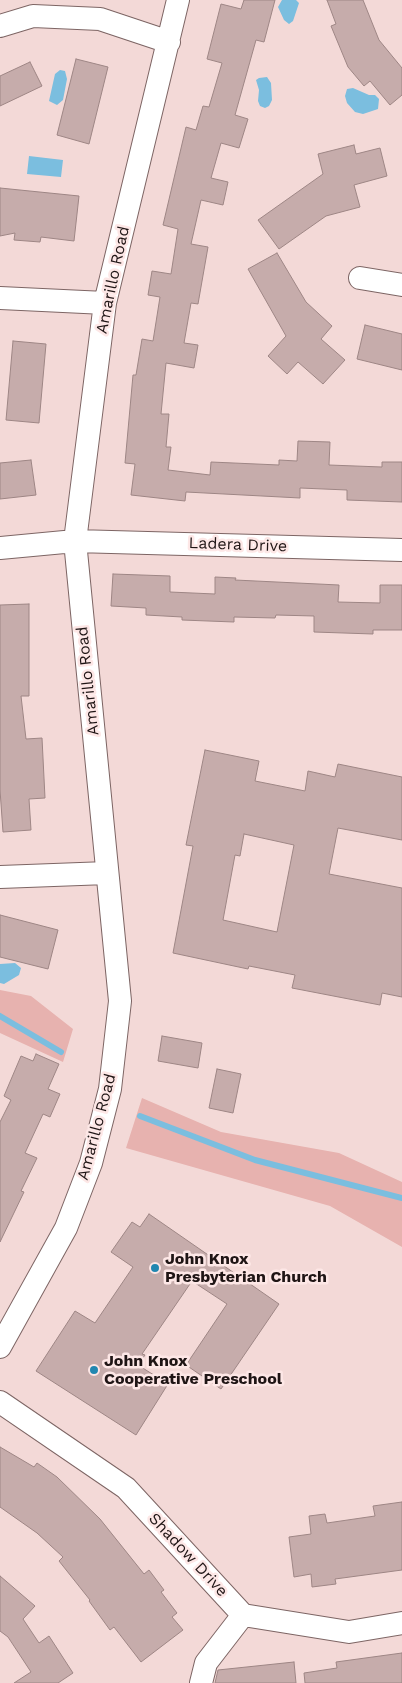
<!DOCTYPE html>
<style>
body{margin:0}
canvas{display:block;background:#f3d9d7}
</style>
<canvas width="402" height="1683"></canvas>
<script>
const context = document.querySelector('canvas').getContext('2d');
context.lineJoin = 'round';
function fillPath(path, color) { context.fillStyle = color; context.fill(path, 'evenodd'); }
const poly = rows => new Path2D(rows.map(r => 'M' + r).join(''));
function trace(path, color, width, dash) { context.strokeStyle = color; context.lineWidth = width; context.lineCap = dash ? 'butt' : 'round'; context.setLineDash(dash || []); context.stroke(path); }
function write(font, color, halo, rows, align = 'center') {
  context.font = font + ' "Work Sans",sans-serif'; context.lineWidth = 5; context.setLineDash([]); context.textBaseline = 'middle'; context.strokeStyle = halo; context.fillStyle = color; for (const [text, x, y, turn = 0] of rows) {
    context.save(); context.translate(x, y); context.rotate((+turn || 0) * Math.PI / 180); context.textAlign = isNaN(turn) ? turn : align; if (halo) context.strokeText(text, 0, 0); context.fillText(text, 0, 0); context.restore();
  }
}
const green = poly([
 [0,990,31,996,73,1029,63,1062,0,1033],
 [142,1098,221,1132,339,1153,402,1182,402,1247,330,1206,126,1148]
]);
const water = poly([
 [282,0,296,0,299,3,293,21,289,24,284,20,278,7],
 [60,70,65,71,67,79,63,100,57,105,49,101,55,74],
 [267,77,271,83,272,100,269,106,265,108,260,106,258,101,259,90,256,80,259,78],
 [353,88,369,95,375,95,379,99,378,109,363,114,355,112,347,103,345,96,347,89],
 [29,156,63,160,61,177,27,174],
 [15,963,21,968,19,975,4,984,0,983,0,964]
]);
const stream = poly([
 [0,1016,61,1052],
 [140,1116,255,1160,402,1198]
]);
const building = poly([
 [244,0,275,0,264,42,256,40,235,115,248,119,239,148,221,143,211,178,228,182,223,205,201,200,191,244,208,247,198,304,191,303,184,343,198,345,194,368,166,363,161,414,169,414,166,447,171,447,168,470,210,475,211,462,279,465,279,460,297,461,298,441,330,442,329,465,382,467,382,462,402,462,402,502,347,500,347,490,300,488,300,498,186,492,185,501,131,495,135,464,125,463,133,375,136,375,142,339,153,341,160,297,148,295,152,271,171,274,178,229,163,225,186,127,196,130,203,106,209,107,222,63,207,59,221,4,241,9,244,0],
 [327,0,363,0,379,40,402,68,402,95,390,105,370,81,364,86,348,67,331,26,336,24,327,0],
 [76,59,108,67,89,144,57,135,76,59],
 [30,62,42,86,0,106,0,76,30,62],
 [354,145,356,154,380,148,387,176,354,185,360,207,326,216,279,249,258,220,323,174,318,154,354,145],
 [0,188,79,196,74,241,41,237,40,242,14,240,15,233,0,236,0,188],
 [277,253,306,302,332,326,321,339,345,360,323,384,298,362,287,374,268,356,286,336,248,269,277,253],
 [365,325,402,334,402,370,357,359,365,325],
 [13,341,46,344,39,423,6,420,13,341],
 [31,460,36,495,0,499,0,463,31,460],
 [113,574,170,576,170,592,215,594,215,577,236,578,235,580,339,585,338,602,380,603,380,585,402,585,402,630,373,630,373,634,314,632,314,616,276,615,275,618,234,617,234,622,182,620,182,617,146,615,146,608,111,606,113,574],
 [29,604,29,696,21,696,26,739,42,738,45,798,29,799,31,830,3,832,0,790,0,605,29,604],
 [205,750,259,761,255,781,305,791,308,771,335,777,338,764,402,777,402,840,338,828,329,874,402,888,402,997,382,993,380,1005,292,988,295,975,249,966,248,969,173,953,193,846,186,845,205,750],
 [244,834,294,845,277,932,223,920,235,855,240,856,244,834],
 [0,915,58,930,48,969,0,957,0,915],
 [162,1036,202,1043,198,1068,158,1061,162,1036],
 [36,1054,59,1064,48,1089,60,1094,50,1117,43,1114,25,1153,37,1158,21,1191,24,1192,0,1242,0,1122,11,1100,4,1096,21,1056,33,1061,36,1054],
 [217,1069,241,1074,233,1113,209,1108,217,1069],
 [149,1214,279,1304,221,1389,186,1365,227,1304,192,1281,142,1354,145,1355,138,1365,168,1384,136,1435,36,1371,75,1311,95,1323,133,1267,111,1252,132,1222,140,1227,149,1214],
 [0,1447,34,1467,37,1463,57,1477,100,1519,144,1574,149,1570,164,1590,161,1592,177,1613,172,1617,183,1630,141,1662,114,1627,110,1630,89,1601,90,1600,59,1561,63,1557,37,1533,0,1507,0,1447],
 [402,1502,402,1570,335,1579,336,1584,312,1587,311,1574,294,1577,289,1537,311,1534,309,1516,325,1514,327,1523,375,1516,373,1506,402,1502],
 [0,1576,35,1606,23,1619,39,1643,49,1636,73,1673,58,1683,14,1683,31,1672,8,1637,0,1631,0,1576],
 [402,1653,402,1683,305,1683,304,1673,337,1668,336,1662,402,1653],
 [294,1662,296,1683,215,1683,218,1670,294,1662]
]);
const minor = poly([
 [0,26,33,16,100,19,169,42],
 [360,278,402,285],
 [0,298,105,303],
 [0,548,75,541,402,550],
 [0,877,107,873],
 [0,1347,66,1228,91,1163,110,1089,120,1001,75,541,105,303,178,0],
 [0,1402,126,1488,243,1615,349,1632,402,1623],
 [201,1683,206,1663,243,1615]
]);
const markers = [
 [155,1268,5,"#2187b0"],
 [94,1370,5,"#2187b0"]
];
const streetNames = [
 ["Amarillo Road",113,280,-78],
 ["Ladera Drive",238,545,2],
 ["Amarillo Road",88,681,-96],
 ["Amarillo Road",97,1127,-75],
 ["Shadow Drive",188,1555,47]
];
const poiNames = [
 ["John Knox",165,1259],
 ["Presbyterian Church",165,1277],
 ["John Knox",104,1361],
 ["Cooperative Preschool",104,1379]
];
fillPath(green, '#e7b2af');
fillPath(water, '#7bbedf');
trace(stream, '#7bbedf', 6);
fillPath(building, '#c6acab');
trace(building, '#9e8685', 1);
trace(minor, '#7d6564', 24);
trace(minor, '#fff', 22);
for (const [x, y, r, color] of markers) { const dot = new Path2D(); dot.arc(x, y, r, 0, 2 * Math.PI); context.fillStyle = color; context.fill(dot); trace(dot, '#fde7e6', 2); }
write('16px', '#1f1515', '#fde7e6', streetNames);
write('bold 16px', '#1f1515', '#fde7e6', poiNames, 'left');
</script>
